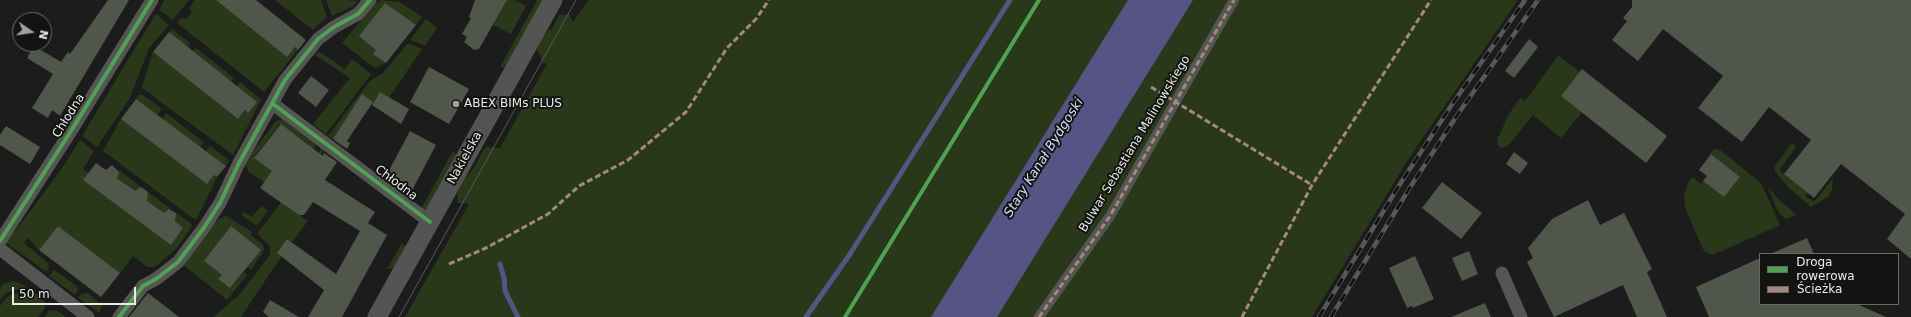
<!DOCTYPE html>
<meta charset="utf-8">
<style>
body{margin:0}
#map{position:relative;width:1911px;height:317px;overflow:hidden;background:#1c1c1c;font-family:"DejaVu Sans",sans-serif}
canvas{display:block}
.legend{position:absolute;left:1759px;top:253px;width:140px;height:52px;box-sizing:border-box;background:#131412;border:1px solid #696a68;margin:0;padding:5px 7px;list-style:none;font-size:12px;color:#eaebe9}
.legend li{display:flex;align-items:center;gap:8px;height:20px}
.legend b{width:20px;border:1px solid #696a68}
.north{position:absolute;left:12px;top:12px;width:40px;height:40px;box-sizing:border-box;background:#131412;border:1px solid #696a68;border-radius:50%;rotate:103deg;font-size:11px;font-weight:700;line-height:16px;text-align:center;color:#eaebe9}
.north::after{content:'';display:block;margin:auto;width:14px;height:18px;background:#a2a3a1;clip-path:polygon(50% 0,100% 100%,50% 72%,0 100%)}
.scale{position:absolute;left:12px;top:287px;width:124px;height:18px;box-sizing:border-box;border:2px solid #eaebe9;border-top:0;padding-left:5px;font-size:12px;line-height:14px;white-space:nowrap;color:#eaebe9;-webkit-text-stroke:3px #131412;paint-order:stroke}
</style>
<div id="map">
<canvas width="1911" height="317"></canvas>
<ul class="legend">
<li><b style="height:5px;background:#4ca352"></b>Droga rowerowa</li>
<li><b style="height:5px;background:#a5887d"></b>Ścieżka</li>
</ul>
<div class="north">N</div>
<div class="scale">50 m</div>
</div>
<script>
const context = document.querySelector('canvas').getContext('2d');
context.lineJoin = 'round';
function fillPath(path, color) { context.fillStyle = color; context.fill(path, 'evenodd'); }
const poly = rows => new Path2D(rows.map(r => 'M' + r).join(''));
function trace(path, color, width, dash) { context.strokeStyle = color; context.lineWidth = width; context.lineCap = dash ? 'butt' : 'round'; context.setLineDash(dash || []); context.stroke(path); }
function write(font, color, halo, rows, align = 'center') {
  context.font = font + ' "DejaVu Sans",sans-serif'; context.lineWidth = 4; context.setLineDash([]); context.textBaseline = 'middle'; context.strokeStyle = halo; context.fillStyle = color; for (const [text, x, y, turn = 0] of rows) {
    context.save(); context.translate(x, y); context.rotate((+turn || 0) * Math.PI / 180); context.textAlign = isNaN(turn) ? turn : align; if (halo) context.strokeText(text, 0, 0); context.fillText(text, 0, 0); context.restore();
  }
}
const green = poly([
 [164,0,189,0,173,20,159,10],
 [195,0,216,0,298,50,264,92,177,23,182,17,186,20,192,11,189,8],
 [275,0,321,0,327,17,313,30],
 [326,0,345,0,358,1,352,7,332,16],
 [381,0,400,2,422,17,416,25,385,3,376,50,374,54,386,63,375,68,342,43,374,5],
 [507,0,515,0,526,6,511,34,493,25],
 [537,0,544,0,512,58,503,68,500,67],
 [589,0,1518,0,1411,155,1312,317,405,317,469,204,458,203,457,194,460,184,474,168,483,150,487,147,500,148,547,64,543,63,537,49,539,39,545,35,549,29,551,30,559,15,569,14,573,22],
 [155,15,158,15,169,25,149,48,130,98,97,147,82,136],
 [426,19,437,28,425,46,410,40],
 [172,29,190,43,188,48,169,33],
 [408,43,422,49,389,98,380,92,373,102,362,95,333,139,328,136,359,95,371,80,382,74],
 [196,48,234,78,231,82,193,51],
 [318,51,345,69,352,59,371,74,326,134,313,124,350,78,315,55],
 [153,52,238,119,245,110,248,112,237,86,240,82,259,98,261,100,233,155,142,88],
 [1559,56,1580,72,1561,96,1582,112,1561,138,1533,115,1508,146,1502,148,1498,146,1497,140,1509,114,1520,98,1525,101,1557,57],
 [139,94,143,95,162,109,157,115,136,99],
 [166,113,204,142,200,147,162,119],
 [121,119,207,183,214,175,217,177,197,219,194,219,103,151],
 [282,119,316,145,299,167,297,164,311,146,280,124,254,157,272,171,273,188,249,172,246,166,251,154,276,121],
 [80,140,94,151,83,169,88,173,90,185,171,244,183,228,172,219,176,213,192,224,191,228,176,249,155,267,147,267,133,256,120,273,58,226,39,250,28,238,24,243,48,263,49,267,46,272,5,242,19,226,63,167],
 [1792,143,1796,147,1779,170,1807,193,1805,196,1814,202,1833,178,1833,180,1832,190,1828,197,1811,207,1788,187,1775,171,1775,166],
 [210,146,229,160,226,166,206,151],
 [322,148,324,150,285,205,308,221,292,242,287,239,279,250,283,254,241,317,213,317,239,295,267,259,270,253,270,246,257,234],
 [1715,149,1720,150,1761,183,1780,225,1713,255,1704,251,1685,208,1684,196,1687,185,1692,177,1701,184,1703,181,1724,197,1740,177,1710,153],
 [453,151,457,155,427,210,421,209],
 [119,170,141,187,137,193,115,176],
 [1768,187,1780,201,1797,215,1786,219,1778,212],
 [148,192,170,208,165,214,143,198],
 [261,206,268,211,257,226,242,215,244,212,252,217],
 [226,216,252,232,251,235,263,245,264,250,251,270,247,267,261,250,204,261,222,275,219,279,230,288,244,272,247,275,227,300,182,264,218,219],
 [402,243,406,248,394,268,387,269],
 [54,270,77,286,78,289,75,295,49,276],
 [13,281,22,284,28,288,7,292,0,300,0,288,3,284],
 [32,291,44,301,45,308,38,317,0,317,0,306,7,297,12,294],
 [88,293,102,306,99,313,78,298,81,294],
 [49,310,57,311,66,317,45,317]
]);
const water = poly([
 [1128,0,1193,0,997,317,931,317]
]);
const stream = poly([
 [500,264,504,278,505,291,518,317],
 [806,317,850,254,1010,0]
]);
const building = poly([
 [108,0,129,0,60,116,52,110,48,118,32,108,53,74,27,58,34,46,61,62,68,52,70,54],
 [216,0,256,0,306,40,298,50,295,47,287,57],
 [475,0,507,0,479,49,474,50,464,42,467,37,462,34,471,18,469,17],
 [1632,0,1911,0,1911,259,1887,239,1905,214,1841,164,1814,198,1784,174,1811,140,1769,107,1742,142,1698,108,1723,76,1663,29,1638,61,1612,40,1627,21,1623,18,1632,7],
 [385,3,416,25,386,63,373,54,376,50,359,36],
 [169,32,257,102,248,113,245,110,238,119,153,52],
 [1529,39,1538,47,1514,78,1505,71],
 [429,67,469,89,449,124,410,102],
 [1582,69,1667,136,1646,163,1561,96],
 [311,76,329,90,316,107,298,93],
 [380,92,409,109,401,124,372,105],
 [362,94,373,102,347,141,350,143,347,149,333,139],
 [136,99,226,166,217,177,214,175,207,184,121,119],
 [281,124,323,156,324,153,337,162,325,180,375,212,368,223,387,235,342,317,308,317,324,290,277,253,287,239,336,274,360,231,313,202,304,215,299,215,260,188,272,171,254,158],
 [6,126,40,147,30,164,0,145,0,135],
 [410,131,436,145,409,196,385,178],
 [1514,152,1528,163,1520,174,1506,164],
 [1711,154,1740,177,1724,197,1703,181,1707,176,1699,170],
 [96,163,106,170,112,165,119,172,117,178,135,191,141,187,148,192,147,201,164,213,169,209,176,213,175,221,183,228,171,245,83,180],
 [1442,182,1482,213,1461,239,1422,208],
 [1588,200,1600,225,1624,213,1652,269,1647,272,1667,317,1637,317,1623,285,1554,317,1527,262,1533,258,1528,248,1552,219],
 [58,226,120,273,101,297,39,250],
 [231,226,261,250,230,288,218,279,222,275,204,261],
 [1807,238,1814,254,1770,254],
 [1469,251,1478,274,1462,281,1452,258],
 [1415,256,1434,299,1413,308,1412,306,1407,308,1389,268],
 [1760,258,1760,304,1857,304,1886,317,1709,317,1696,287],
 [148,293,179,317,129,317],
 [270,300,299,317,269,317,263,312],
 [1485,303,1491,317,1451,317]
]);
const pedestrian = poly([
 [1039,317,1110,216,1234,0]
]);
const minor = poly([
 [273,104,430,222],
 [0,241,71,131,152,0],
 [0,249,88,317],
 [1502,273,1521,317],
 [119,317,143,286,156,279,178,262,203,229,220,203,239,163,285,80,318,39,334,27,358,14,370,0]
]);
const secondary = poly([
 [377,317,553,0]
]);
const tram = poly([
 [399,317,576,0]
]);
const rail = poly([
 [1319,317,1400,184,1453,103,1525,0],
 [1331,317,1409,189,1458,114,1538,0]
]);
const quiet = poly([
 [1151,87,1312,185],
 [449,264,486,248,548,214,579,186,628,160,686,112,727,48,756,19,769,0],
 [1039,317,1110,216,1234,0],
 [1242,317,1312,185,1431,0]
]);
const cycleway = poly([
 [273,104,430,222],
 [0,241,71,131,152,0],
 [119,317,143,286,156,279,178,262,203,229,220,203,239,163,285,80,318,39,334,27,358,14,370,0],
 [845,317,1039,0]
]);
const markers = [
 [456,104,4,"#a2a3a1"]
];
const poiNames = [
 ["ABEX BIMs PLUS",464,104]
];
const streetNames = [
 ["Chłodna",69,116,-58],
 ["Bulwar Sebastiana Malinowskiego",1135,144,-59],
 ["Nakielska",465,158,-61],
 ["Chłodna",396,183,37]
];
const waterNames = [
 ["Stary Kanał Bydgoski",1044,158,-58]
];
fillPath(green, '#293818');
fillPath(water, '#555485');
trace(stream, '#555485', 5);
fillPath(building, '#51564b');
trace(pedestrian, '#555554', 10);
trace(minor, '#555554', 13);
trace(secondary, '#545454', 19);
trace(tram, '#585858', 1);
trace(rail, '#585858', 4.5);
trace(rail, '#131412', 3, [9]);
trace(quiet, '#a5887d', 3, [6, 3]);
trace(cycleway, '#4ca352', 4);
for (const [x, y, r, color] of markers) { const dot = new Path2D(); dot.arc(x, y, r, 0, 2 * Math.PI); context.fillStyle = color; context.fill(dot); trace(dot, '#131412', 1.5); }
write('12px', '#eaebe9', '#131412', poiNames, 'left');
write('12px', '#eaebe9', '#131412', streetNames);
write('italic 13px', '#dadbfd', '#131412', waterNames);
</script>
